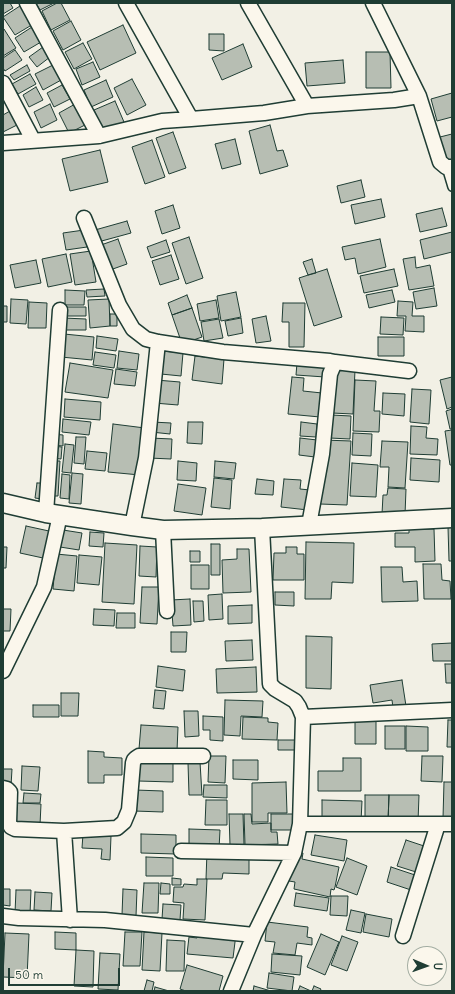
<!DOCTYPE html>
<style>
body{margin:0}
#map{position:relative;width:455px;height:994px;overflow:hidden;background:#f2f0e5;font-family:Delius,sans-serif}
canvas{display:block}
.frame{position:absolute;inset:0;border:4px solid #1f3d34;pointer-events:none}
.north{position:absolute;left:407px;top:946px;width:40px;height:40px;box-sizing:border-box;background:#fbf7ec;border:1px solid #a3ada2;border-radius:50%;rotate:92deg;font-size:11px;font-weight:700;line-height:16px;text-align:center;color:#1f3d34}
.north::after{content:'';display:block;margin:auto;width:14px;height:18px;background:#1f3d34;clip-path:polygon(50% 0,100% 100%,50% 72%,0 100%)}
.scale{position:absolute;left:8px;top:968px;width:112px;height:18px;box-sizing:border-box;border:2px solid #1f3d34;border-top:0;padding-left:5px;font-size:12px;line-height:14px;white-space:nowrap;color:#1f3d34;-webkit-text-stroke:3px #fbf7ec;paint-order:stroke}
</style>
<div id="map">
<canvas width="455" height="994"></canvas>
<div class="frame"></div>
<div class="north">U</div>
<div class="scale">50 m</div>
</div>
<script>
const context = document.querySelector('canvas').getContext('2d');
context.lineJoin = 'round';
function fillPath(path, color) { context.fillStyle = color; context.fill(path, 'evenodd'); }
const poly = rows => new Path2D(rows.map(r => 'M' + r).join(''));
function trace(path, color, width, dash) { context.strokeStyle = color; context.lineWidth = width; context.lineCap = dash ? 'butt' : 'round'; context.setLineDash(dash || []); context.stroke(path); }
const building = poly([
 [3,3,10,3,13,8,3,14,3,3],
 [36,3,54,3,40,10,36,3],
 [57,3,61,3,70,20,51,30,42,11,57,3],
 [23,4,35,23,15,35,3,17,23,4],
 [71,21,81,40,63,50,53,31,71,21],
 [123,25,136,53,100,70,87,42,123,25],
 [32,27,41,42,24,52,15,38,32,27],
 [3,29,4,29,16,48,3,56,3,29],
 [209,34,224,34,224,51,209,50,209,34],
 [83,43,92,59,74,69,65,52,83,43],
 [243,44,252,67,222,80,212,58,243,44],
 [43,47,50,57,37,67,29,57,43,47],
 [15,50,22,60,5,71,3,68,3,58,15,50],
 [366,52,390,52,391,88,366,88,366,52],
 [343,60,345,83,307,86,305,63,343,60],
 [93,62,100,77,82,85,76,69,93,62],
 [55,64,63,79,43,90,35,74,55,64],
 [27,65,30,71,14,80,10,75,27,65],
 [30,74,36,84,18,94,12,84,30,74],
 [132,79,146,105,127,115,114,88,132,79],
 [106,80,113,97,91,107,84,90,106,80],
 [62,85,70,99,54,107,47,93,62,85],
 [36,87,43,100,29,107,23,95,36,87],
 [452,93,452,117,437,121,431,99,452,93],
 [115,101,124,122,103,130,94,110,115,101],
 [77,103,87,124,69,133,59,113,77,103],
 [50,104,57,120,41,128,34,112,50,104],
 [10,111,17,125,3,132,3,115,10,111],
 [270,125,277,151,283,150,288,166,260,174,249,131,270,125],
 [173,132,186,168,169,174,156,138,173,132],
 [452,134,452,160,445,162,436,138,452,134],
 [235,139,241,164,222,169,215,144,235,139],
 [152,140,165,177,145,184,132,147,152,140],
 [100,150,108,182,70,191,62,159,100,150],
 [361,180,365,197,341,203,337,186,361,180],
 [381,199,385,217,355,224,351,205,381,199],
 [173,205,180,228,162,234,155,211,173,205],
 [442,208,447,226,420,232,416,214,442,208],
 [127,221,131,233,98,242,95,230,127,221],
 [84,230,87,247,66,250,63,233,84,230],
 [452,232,452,252,424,259,420,240,452,232],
 [189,237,203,278,186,284,172,243,189,237],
 [118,239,127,264,110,270,101,245,118,239],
 [380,239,386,267,358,274,355,258,345,260,342,247,380,239],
 [166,240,170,252,151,258,147,247,166,240],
 [91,251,96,282,75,285,70,254,91,251],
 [66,254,72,282,48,287,42,259,66,254],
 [171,255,179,279,160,285,152,261,171,255],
 [415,257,416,268,430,265,434,286,409,290,403,259,415,257],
 [312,259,316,273,308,275,303,262,312,259],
 [36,260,41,283,15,288,10,265,36,260],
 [327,269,342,317,314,326,299,278,327,269],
 [394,269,398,286,364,293,360,276,394,269],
 [434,288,437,306,416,309,413,292,434,288],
 [104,289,105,296,87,297,86,290,104,289],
 [65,290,85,291,84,305,65,305,65,290],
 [392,290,395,302,369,308,366,295,392,290],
 [236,292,241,317,221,321,217,296,236,292],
 [187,295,192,308,172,315,168,303,187,295],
 [11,299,28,300,26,324,10,323,11,299],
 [109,299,110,326,90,328,88,300,109,299],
 [216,300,219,318,200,321,197,304,216,300],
 [398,301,413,302,412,316,424,316,424,332,405,331,406,316,397,316,398,301],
 [29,302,47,303,46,328,28,328,29,302],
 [283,303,305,303,304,347,289,347,289,322,282,322,283,303],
 [3,306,7,306,7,322,3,322,3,306],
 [64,307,86,307,86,316,64,316,64,307],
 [192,308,202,337,182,344,172,315,192,308],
 [110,314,117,314,117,326,110,326,110,314],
 [266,316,271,341,256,343,252,319,266,316],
 [381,317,404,318,403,335,380,334,381,317],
 [63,318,86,319,86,330,62,330,63,318],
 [241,318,243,333,228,336,225,321,241,318],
 [219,319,223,338,204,341,201,322,219,319],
 [64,334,94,337,92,360,61,357,64,334],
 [97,336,118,339,116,351,96,348,97,336],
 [378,337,404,337,404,356,378,356,378,337],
 [119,351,139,354,137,370,117,368,119,351],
 [163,351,183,353,181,376,161,374,163,351],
 [95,352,116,355,114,368,93,365,95,352],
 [195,356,224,359,222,384,192,380,195,356],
 [70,363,113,370,108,398,65,392,70,363],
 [297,363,326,366,325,377,296,375,297,363],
 [335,368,355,370,353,414,332,413,335,368],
 [116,369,137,372,135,386,114,384,116,369],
 [292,377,304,378,303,391,322,393,320,417,288,414,292,377],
 [452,377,452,407,447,409,440,380,452,377],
 [156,380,180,382,178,405,154,403,156,380],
 [355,380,376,381,374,411,380,411,379,432,353,431,355,380],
 [412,389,431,390,429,424,410,422,412,389],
 [383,393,405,394,404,416,382,414,383,393],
 [65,399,101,402,100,420,64,417,65,399],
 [452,409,452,429,450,429,446,411,452,409],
 [331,415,351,416,350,439,330,438,331,415],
 [63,419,91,422,89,435,62,432,63,419],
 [152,422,171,423,170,434,151,432,152,422],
 [188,422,203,422,202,444,187,443,188,422],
 [301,422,317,424,316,437,300,436,301,422],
 [113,424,145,428,140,475,108,472,113,424],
 [411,426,427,427,426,438,438,439,437,455,410,454,411,426],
 [452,430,452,465,450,465,445,431,452,430],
 [353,433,372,434,371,456,352,455,353,433],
 [53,434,63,435,63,446,52,445,53,434],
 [76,437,86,437,84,464,74,463,76,437],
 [150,438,172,439,171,459,149,458,150,438],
 [300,438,317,440,315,457,299,455,300,438],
 [323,440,351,441,347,505,320,504,321,466,327,466,327,456,323,440],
 [382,441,408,442,405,488,388,487,389,467,380,467,382,441],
 [65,444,74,445,71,473,62,472,65,444],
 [52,446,62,447,61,459,51,458,52,446],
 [87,451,107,453,105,471,85,469,87,451],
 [411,458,440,460,439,482,410,480,411,458],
 [51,461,60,461,58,496,50,496,51,461],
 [178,461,197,463,196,481,177,480,178,461],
 [215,461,236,463,234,479,214,477,215,461],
 [352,463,378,465,376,497,350,496,352,463],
 [72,473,83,474,81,504,69,503,72,473],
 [62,474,70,475,69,499,60,498,62,474],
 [214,478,232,480,230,509,211,507,214,478],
 [257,479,274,481,273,495,255,494,257,479],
 [284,479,301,480,300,489,310,490,308,510,281,507,284,479],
 [37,483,43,483,42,499,35,498,37,483],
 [178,484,206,488,202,515,174,511,178,484],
 [388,488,406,489,405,515,382,514,383,495,387,495,388,488],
 [26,526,49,531,43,558,20,553,26,526],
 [448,527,452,527,452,561,449,561,448,527],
 [409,529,434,529,435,561,415,562,415,547,395,547,395,533,409,533,409,529],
 [63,530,82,533,79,550,60,547,63,530],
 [90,532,104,533,103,547,89,546,90,532],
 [306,542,354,543,353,583,332,582,331,599,305,599,306,542],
 [105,543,137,545,134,604,102,602,105,543],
 [211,544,220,544,220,575,211,575,211,544],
 [140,546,157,547,156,577,139,576,140,546],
 [3,547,7,547,6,568,3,568,3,547],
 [286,547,297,547,297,554,304,554,304,580,273,580,274,553,286,553,286,547],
 [237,549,249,549,251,592,223,593,222,560,237,559,237,549],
 [190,551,200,551,200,562,190,562,190,551],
 [56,554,77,556,74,591,53,589,56,554],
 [79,555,102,557,99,585,77,583,79,555],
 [423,564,441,564,442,580,450,581,451,599,424,599,423,564],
 [191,565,209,565,209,589,191,589,191,565],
 [381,567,402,567,403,582,417,581,418,601,382,602,381,567],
 [142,587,159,587,157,624,140,623,142,587],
 [275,592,294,592,294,606,275,605,275,592],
 [222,594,223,619,209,620,208,595,222,594],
 [190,599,191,625,173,626,171,600,190,599],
 [193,601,203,601,204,621,194,622,193,601],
 [252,605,252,623,228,624,228,606,252,605],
 [3,609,11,609,10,631,3,631,3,609],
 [94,609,115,610,114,626,93,625,94,609],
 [117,613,135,613,135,628,116,628,117,613],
 [171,632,187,632,186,652,171,652,171,632],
 [306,636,332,637,331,689,306,688,306,636],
 [252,640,253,660,226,661,225,641,252,640],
 [452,643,452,661,433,661,432,644,452,643],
 [445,664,452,664,452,683,446,683,445,664],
 [158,666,185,670,183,691,156,687,158,666],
 [256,667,257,692,217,693,216,669,256,667],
 [402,680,406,706,393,708,392,700,373,703,370,685,402,680],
 [155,690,166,691,164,709,153,708,155,690],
 [61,693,79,693,78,716,61,716,61,693],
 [225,700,263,701,262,717,241,716,240,736,224,735,225,700],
 [33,705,59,705,59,717,33,717,33,705],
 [184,711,198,711,199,736,185,737,184,711],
 [203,716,223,717,223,741,210,740,210,730,203,730,203,716],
 [243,717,268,718,268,722,278,723,277,740,242,739,243,717],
 [355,718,376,718,376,744,355,744,355,718],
 [448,720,452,720,452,747,447,747,448,720],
 [141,725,178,727,177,751,139,749,141,725],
 [385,726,405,726,405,749,385,749,385,726],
 [406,726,428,727,428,751,406,751,406,726],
 [278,740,298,740,298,750,278,750,278,740],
 [88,751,104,752,104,757,122,758,122,775,104,775,104,783,88,783,88,751],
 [209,756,226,756,225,783,208,782,209,756],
 [422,756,443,756,442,782,421,781,422,756],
 [343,758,361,758,361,791,318,791,318,771,343,771,343,758],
 [139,760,173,760,173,782,138,781,139,760],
 [233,760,258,760,258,780,233,779,233,760],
 [200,762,202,795,189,795,188,763,200,762],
 [22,766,40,767,38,791,21,790,22,766],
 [3,769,12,769,11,786,3,785,3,769],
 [286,782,287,813,268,813,268,822,252,822,252,783,286,782],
 [444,782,452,782,452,818,443,818,444,782],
 [204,785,227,785,227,798,203,797,204,785],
 [135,790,163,791,163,812,134,811,135,790],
 [24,793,41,794,40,803,23,803,24,793],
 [365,795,389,795,388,822,365,822,365,795],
 [389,795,419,795,418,822,388,822,389,795],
 [206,800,227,800,227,825,205,825,206,800],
 [322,800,362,801,361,822,322,822,322,800],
 [17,803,41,804,40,825,16,824,17,803],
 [229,814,243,814,244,845,230,845,229,814],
 [244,814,251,814,252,824,271,823,271,832,277,832,278,844,245,845,244,814],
 [271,814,293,814,293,830,271,830,271,814],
 [189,829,220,830,219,849,189,848,189,829],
 [83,834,111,836,110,860,101,859,102,849,82,848,83,834],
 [141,834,176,835,176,854,141,853,141,834],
 [315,835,347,840,344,861,311,855,315,835],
 [406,840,424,846,416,872,397,866,406,840],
 [207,852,249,853,249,874,223,873,222,879,206,879,207,852],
 [298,852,303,853,302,859,339,867,335,887,334,890,331,889,330,897,294,889,295,882,289,881,292,861,298,852],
 [146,857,173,858,173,876,146,876,146,857],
 [347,858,367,866,357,895,336,887,347,858],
 [391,867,418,876,414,891,387,882,391,867],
 [172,878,181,879,181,885,172,885,172,878],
 [197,879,207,879,205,920,183,919,184,903,173,902,174,887,183,887,184,884,197,885,197,879],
 [144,883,159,883,158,913,142,913,144,883],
 [161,883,170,884,170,894,160,894,161,883],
 [3,889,10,889,10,906,3,905,3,889],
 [123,889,137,890,136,916,122,915,123,889],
 [16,890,31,890,30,914,15,913,16,890],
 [35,892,52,893,51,911,34,910,35,892],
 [296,893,329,898,327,911,294,906,296,893],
 [331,896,348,896,347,916,330,915,331,896],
 [163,904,181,905,180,920,162,919,163,904],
 [351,910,365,913,361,933,346,930,351,910],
 [366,914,392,919,389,937,363,932,366,914],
 [267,922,308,927,307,937,312,938,312,945,297,943,295,955,273,953,275,942,265,941,267,922],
 [198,931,236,934,233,958,187,954,189,937,197,938,198,931],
 [55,932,76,933,76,950,55,949,55,932],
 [125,932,142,932,140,966,123,966,125,932],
 [144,932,162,933,160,971,142,970,144,932],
 [5,933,29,934,27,978,3,977,5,933],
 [321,934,339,942,325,975,307,967,321,934],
 [342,936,358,942,347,971,331,965,342,936],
 [167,940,185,941,184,971,166,971,167,940],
 [76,950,94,951,93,987,74,986,76,950],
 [100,953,120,954,118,990,98,989,100,953],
 [272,954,302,956,300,975,271,972,272,954],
 [187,965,223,976,219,991,186,991,180,989,187,965],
 [269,973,294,977,292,991,267,988,269,973],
 [147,980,154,982,152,991,144,991,147,980],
 [254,986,271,991,253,991,254,986],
 [300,986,311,991,298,991,300,986],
 [314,986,321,989,320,991,312,991,314,986],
 [155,987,169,991,154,991,155,987]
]);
const service = poly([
 [446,167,452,187]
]);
const minor = poly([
 [27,3,99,136],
 [126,3,191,119],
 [248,3,307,106],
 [373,3,419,96,440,162,446,167,452,167],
 [3,83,33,140],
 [3,143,99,136,162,121,191,119,264,113,307,106,394,100,419,96],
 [84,218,119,305,133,329,146,339,158,342,223,352,330,361,335,362],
 [46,513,60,310],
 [309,525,322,454,330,374,335,362,409,371],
 [132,526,146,458,158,342],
 [163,530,167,611],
 [3,671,44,587,60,515],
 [303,717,452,710],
 [3,788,7,789,10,792,9,823,11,827,15,829,64,831,117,828,124,822,129,810,133,763,134,760,136,758,139,756,203,756],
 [300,824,452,824],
 [64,831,70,920],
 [181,851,294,853],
 [3,916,19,918,105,920,254,935],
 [403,936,438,824],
 [231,991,254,935,294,853,300,824,303,717,299,707,295,701,275,689,270,684,262,528]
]);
const tertiary = poly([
 [3,503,46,513,132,526,163,530,262,528,452,518]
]);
fillPath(building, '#b7beb3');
trace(building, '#1f3d34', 1);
trace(service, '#1f3d34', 10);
trace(minor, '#1f3d34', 17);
trace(tertiary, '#1f3d34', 21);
trace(service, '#fbf7ec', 7);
trace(minor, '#fbf7ec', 14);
trace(tertiary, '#fbf7ec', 18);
</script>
